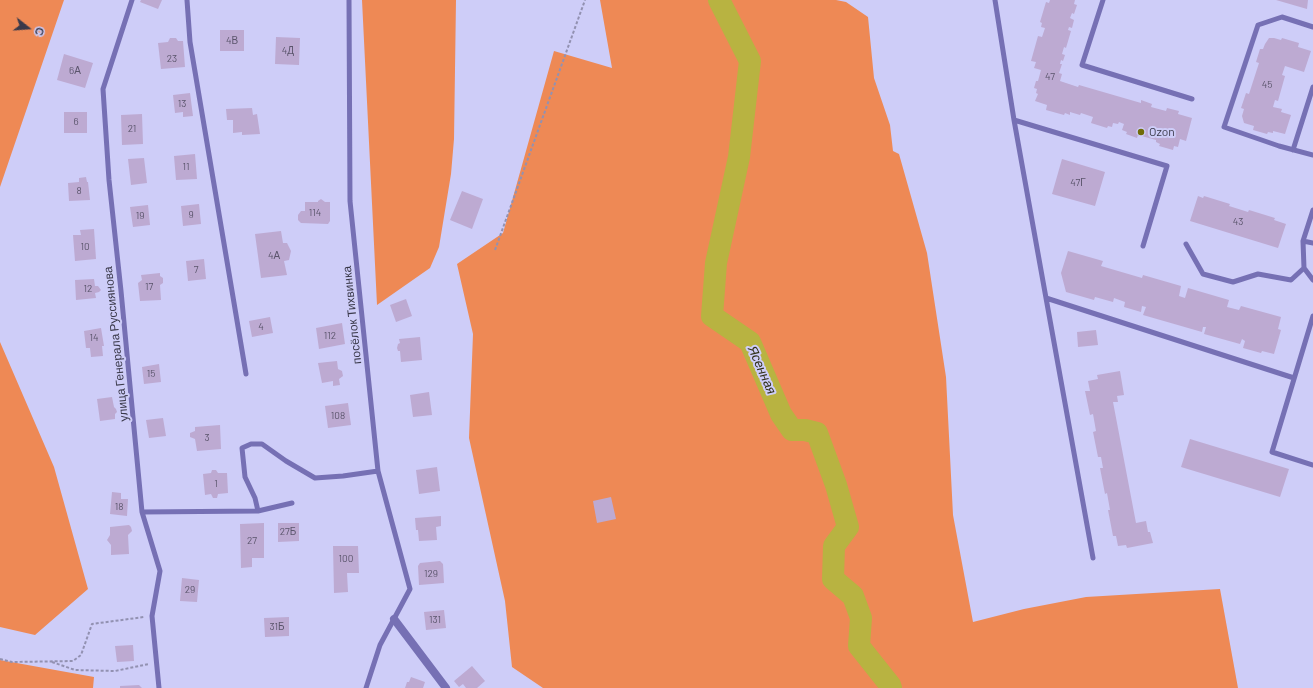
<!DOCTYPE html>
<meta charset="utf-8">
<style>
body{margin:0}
#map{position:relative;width:1313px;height:688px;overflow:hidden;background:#cecdf8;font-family:Barlow,sans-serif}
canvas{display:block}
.north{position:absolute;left:8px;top:8px;width:40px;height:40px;-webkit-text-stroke:3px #cecdf8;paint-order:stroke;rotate:107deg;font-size:11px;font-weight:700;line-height:16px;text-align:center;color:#3a394a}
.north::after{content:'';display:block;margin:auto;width:14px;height:18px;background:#3a394a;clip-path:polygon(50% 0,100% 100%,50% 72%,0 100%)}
</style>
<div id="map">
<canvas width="1313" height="688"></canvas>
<div class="north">С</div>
</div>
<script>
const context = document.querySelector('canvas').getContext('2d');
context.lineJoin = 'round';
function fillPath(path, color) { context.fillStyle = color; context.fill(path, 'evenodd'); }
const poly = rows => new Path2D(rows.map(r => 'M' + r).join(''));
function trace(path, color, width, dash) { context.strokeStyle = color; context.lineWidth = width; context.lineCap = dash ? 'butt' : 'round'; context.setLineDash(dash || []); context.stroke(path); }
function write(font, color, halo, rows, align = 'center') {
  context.font = font + ' Barlow,sans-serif'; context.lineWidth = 4; context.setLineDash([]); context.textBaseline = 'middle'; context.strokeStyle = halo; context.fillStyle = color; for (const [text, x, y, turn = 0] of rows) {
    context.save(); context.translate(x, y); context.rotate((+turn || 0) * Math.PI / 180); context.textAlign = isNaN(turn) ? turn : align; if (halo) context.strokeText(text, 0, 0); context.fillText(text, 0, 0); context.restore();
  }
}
const green = poly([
 [0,0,64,0,0,187],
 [362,0,456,0,454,139,451,174,439,247,430,268,377,305],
 [600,0,836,0,846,2,868,17,874,78,890,125,893,151,899,154,927,253,946,377,953,515,973,622,1024,609,1086,597,1220,589,1238,688,543,688,512,667,505,601,469,438,473,334,457,264,503,233,554,51,612,68],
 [0,342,54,467,88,589,35,635,0,627],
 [0,660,94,677,93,688,0,688]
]);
const river = poly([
 [719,0,750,61,739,157,716,263,712,316,750,342,781,414,792,430,805,430,817,433,836,485,848,527,834,546,833,579,853,596,861,618,859,646,890,685,891,688]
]);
const building = poly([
 [141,0,162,0,158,9,140,2],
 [1050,0,1075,0,1074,4,1077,5,1074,14,1072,13,1070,18,1074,20,1072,28,1069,27,1068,30,1071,31,1066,48,1064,47,1062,54,1065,55,1063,61,1061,60,1060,64,1062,64,1059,73,1062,74,1060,81,1078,87,1079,85,1141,103,1141,100,1152,104,1151,107,1166,111,1167,108,1179,111,1178,114,1192,118,1186,141,1180,139,1178,147,1174,146,1173,150,1159,146,1160,144,1156,142,1156,140,1138,135,1137,138,1126,134,1127,132,1122,130,1124,124,1119,122,1118,124,1113,123,1112,127,1108,126,1107,128,1091,123,1093,117,1081,113,1080,115,1070,112,1070,115,1065,113,1064,115,1046,110,1047,105,1035,101,1038,94,1036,93,1037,89,1034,88,1036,81,1038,81,1041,70,1034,68,1036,62,1031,61,1038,36,1042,37,1045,28,1041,27,1042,23,1040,22,1046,2,1049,3],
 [1276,0,1308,0,1307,9],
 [220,30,244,30,244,51,220,51],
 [276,37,300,38,299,65,275,64],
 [170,38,176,38,178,41,183,41,185,67,161,69,158,43,168,42],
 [1269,38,1274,38,1281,40,1282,38,1299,43,1298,47,1311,51,1304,72,1285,66,1282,75,1285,76,1278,101,1275,100,1273,107,1282,109,1281,112,1291,115,1285,134,1273,131,1273,133,1268,132,1267,134,1253,130,1254,126,1244,123,1242,116,1244,109,1241,108,1246,93,1249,94,1259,63,1256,62,1260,49,1263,49,1265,44],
 [64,54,93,63,85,88,57,80],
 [190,93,193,116,183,117,183,112,175,113,173,95],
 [252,108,253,115,257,114,260,134,242,135,242,132,233,133,233,120,227,120,226,109],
 [64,112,87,112,87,133,64,133],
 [142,114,143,144,122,145,121,115],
 [195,154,197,179,176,180,174,156],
 [144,158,147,183,131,185,128,159],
 [1062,159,1105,172,1095,206,1052,194],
 [86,177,87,182,88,182,90,200,69,201,68,183,79,182,79,178],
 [462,191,483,199,472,229,450,220],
 [1198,196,1203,198,1204,196,1230,204,1229,206,1248,212,1249,210,1275,218,1274,220,1286,224,1278,248,1190,221],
 [321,199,325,202,330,202,330,221,328,224,301,223,298,220,298,215,301,211,305,211,305,202,318,202,318,201],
 [199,204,201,224,183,226,181,206],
 [148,205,150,225,133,227,130,207],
 [94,229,96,259,75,261,73,235,81,235,80,230],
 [281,231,283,243,287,243,291,251,289,260,284,261,287,275,261,278,255,234],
 [1068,251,1103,261,1101,266,1142,278,1143,275,1181,286,1179,296,1185,298,1188,288,1229,300,1227,307,1239,310,1241,306,1281,317,1278,329,1281,330,1274,354,1262,351,1261,353,1243,348,1245,341,1242,339,1240,344,1204,334,1206,327,1203,327,1202,332,1143,315,1146,307,1142,306,1141,312,1124,307,1125,302,1114,298,1113,302,1095,297,1094,300,1066,292,1061,273],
 [204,259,206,279,188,281,186,261],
 [160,273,160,276,163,278,163,283,160,285,161,300,140,301,138,283,142,280,141,275],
 [94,279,95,286,98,286,101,290,99,292,95,293,96,298,76,300,75,280],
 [406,299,412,316,396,322,390,305],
 [270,317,273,333,252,337,249,321],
 [342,323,345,344,319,349,316,328],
 [101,328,104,346,102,346,103,356,91,357,90,348,86,348,84,331],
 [1096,330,1098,345,1078,347,1077,332],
 [420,337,422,360,401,362,400,351,398,351,397,348,398,344,400,343,399,339],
 [337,361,338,369,342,371,343,376,339,379,340,385,333,386,333,381,322,383,318,363],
 [159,364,161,382,144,384,142,367],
 [1120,371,1124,395,1117,396,1118,402,1113,402,1136,523,1146,521,1148,532,1150,532,1153,543,1127,548,1126,545,1118,546,1116,536,1113,536,1108,510,1110,510,1107,493,1105,494,1100,468,1103,468,1101,457,1098,457,1093,432,1096,431,1093,414,1090,415,1085,391,1090,391,1088,381,1098,379,1097,375],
 [429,392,432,415,413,417,410,395],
 [112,397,114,407,116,409,117,412,115,414,115,419,100,421,97,399],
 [348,403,351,425,328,428,325,406],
 [163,418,166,436,149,438,146,420],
 [220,425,221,449,197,451,195,439,190,437,190,433,195,431,195,427],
 [1190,439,1289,469,1280,497,1181,467],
 [437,467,440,491,419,494,416,470],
 [212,470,216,470,218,473,227,473,228,493,218,494,217,498,213,498,211,494,205,495,203,474,211,473],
 [112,492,121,493,121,499,128,499,127,516,110,514],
 [611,497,616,519,597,523,593,501],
 [441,516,441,526,436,527,437,540,419,541,418,530,416,530,415,518],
 [264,523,264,558,252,558,252,567,241,568,240,524],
 [278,523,299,523,299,541,278,542],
 [129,525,131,527,132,531,128,535,129,554,111,555,111,545,107,540,110,535,110,527],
 [333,546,358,546,359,573,347,573,348,592,334,593],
 [440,561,443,564,444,583,419,585,418,566,420,563],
 [182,578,199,580,197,602,180,601],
 [444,610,446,628,426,630,424,612],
 [289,617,289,636,265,637,264,618],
 [133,645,134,661,117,662,115,646],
 [472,666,485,681,477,688,466,688,463,684,459,687,454,681],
 [411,677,425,682,423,688,405,688,407,682,409,682],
 [139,685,142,688,120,688,120,686]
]);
const path = poly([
 [495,250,585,0],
 [0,659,12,662,73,661,81,655,92,624,144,617],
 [52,662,75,670,115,671,149,664]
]);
const service = poly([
 [132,0,103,89,109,180,121,291,142,512,160,571,152,616,159,688],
 [187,0,190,42,246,374],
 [349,0,350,201,378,471,410,589,380,645,366,688],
 [995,0,1014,120,1167,166,1143,246],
 [1103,0,1082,65,1192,99],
 [1313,27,1282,17,1258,25,1224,127,1279,146,1313,155],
 [1014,120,1046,298],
 [1293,150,1313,87],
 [1313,210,1303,241,1313,243],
 [1303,241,1304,268,1313,280],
 [1186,244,1203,274,1233,282,1258,274,1291,280,1304,268],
 [1313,316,1272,452,1313,465],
 [258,511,292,503],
 [142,512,258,511,255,498,245,477,242,448,251,444,262,444,286,461,315,478,343,476,378,471],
 [1093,558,1046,298,1294,378]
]);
const minor = poly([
 [394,619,446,688]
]);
const markers = [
 [1141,132,4,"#706c08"]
];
const numberNames = [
 ["4В",232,41],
 ["4Д",288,51],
 ["23",172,59],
 ["6А",75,71],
 ["47",1050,77],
 ["45",1267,85],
 ["13",182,104],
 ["6",76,122],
 ["21",132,129],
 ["11",186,167],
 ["47Г",1078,183],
 ["8",79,191],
 ["114",315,213],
 ["9",191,215],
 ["19",140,216],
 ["43",1238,222],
 ["10",85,247],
 ["4А",274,256],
 ["7",196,270],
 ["17",149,287],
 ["12",88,289],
 ["4",261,327],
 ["112",330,336],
 ["14",94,338],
 ["15",151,374],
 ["108",338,416],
 ["3",207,438],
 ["1",216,484],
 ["18",119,507],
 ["27Б",288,532],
 ["27",252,541],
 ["100",346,559],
 ["129",431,574],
 ["29",190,590],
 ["131",435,620],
 ["31Б",277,627]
];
const poiNames = [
 ["Ozon",1149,132]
];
const streetNames = [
 ["посёлок Тихвинка",352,315,-96],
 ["улица Генерала Руссиянова",116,344,-96]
];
const waterNames = [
 ["Ясенная",762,370,66]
];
fillPath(green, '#ee8955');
trace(river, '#b8b341', 22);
fillPath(building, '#bdaad2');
trace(path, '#9291b1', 2, [3, 2]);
trace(service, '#7670b4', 5);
trace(minor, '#7670b4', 8);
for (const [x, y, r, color] of markers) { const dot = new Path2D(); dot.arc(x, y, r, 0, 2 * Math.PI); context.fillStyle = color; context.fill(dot); trace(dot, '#cecdf8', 1.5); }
write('10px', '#5b556c', null, numberNames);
write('12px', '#3a394a', '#cecdf8', poiNames, 'left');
write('12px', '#3a394a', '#cecdf8', streetNames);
write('italic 13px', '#2f2f16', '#cecdf8', waterNames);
</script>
